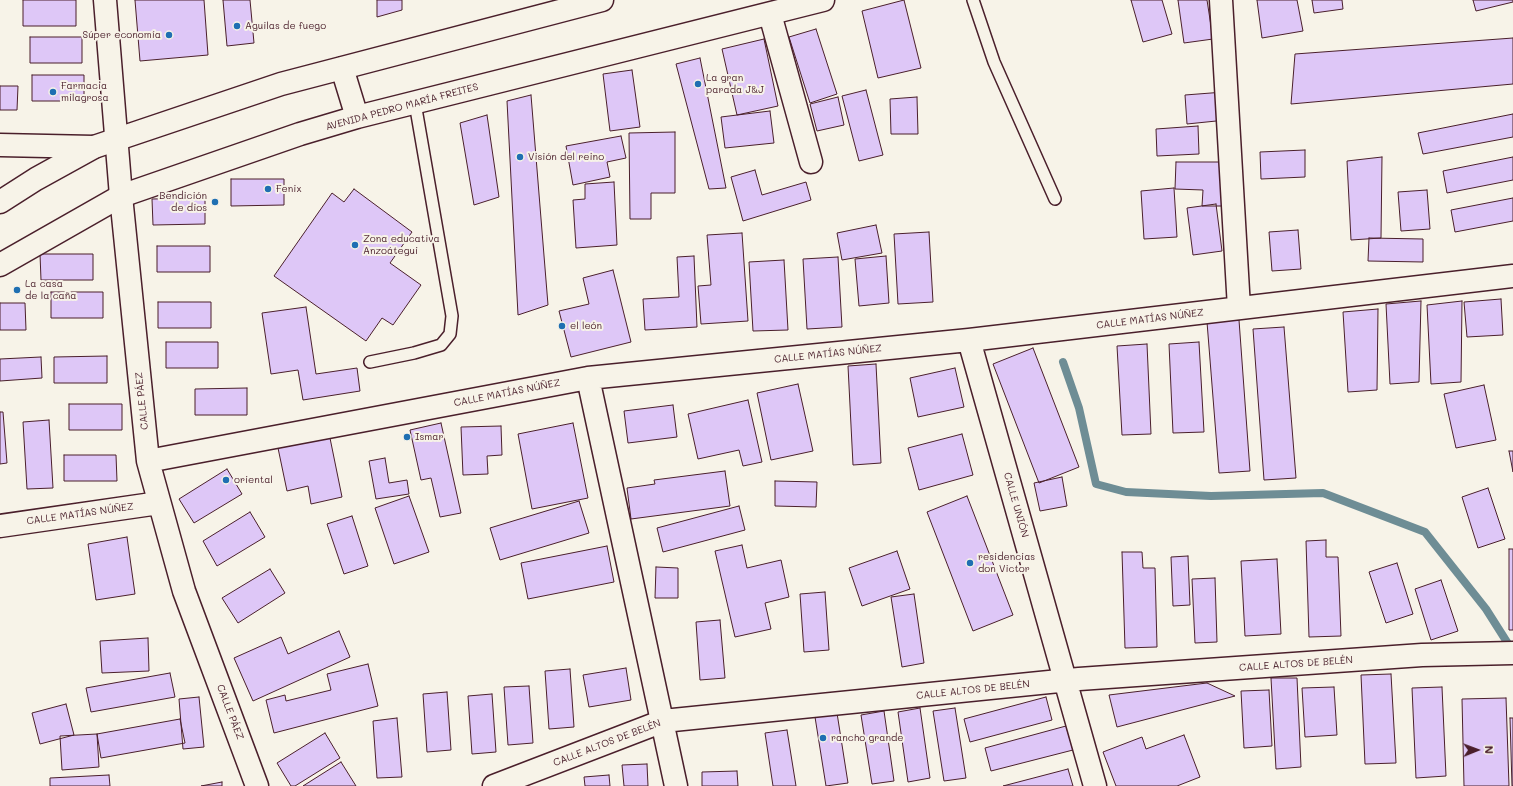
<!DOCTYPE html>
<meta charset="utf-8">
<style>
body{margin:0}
#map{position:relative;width:1513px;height:786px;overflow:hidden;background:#f7f3e8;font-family:Mali,sans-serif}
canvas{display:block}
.north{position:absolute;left:1457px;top:730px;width:40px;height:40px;-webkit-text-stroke:3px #f7f3e8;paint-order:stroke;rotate:89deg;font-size:11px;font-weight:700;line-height:16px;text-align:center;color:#4a1f2b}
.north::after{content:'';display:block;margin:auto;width:14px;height:18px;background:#4a1f2b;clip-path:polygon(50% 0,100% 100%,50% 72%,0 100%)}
</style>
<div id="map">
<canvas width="1513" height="786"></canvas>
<div class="north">N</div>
</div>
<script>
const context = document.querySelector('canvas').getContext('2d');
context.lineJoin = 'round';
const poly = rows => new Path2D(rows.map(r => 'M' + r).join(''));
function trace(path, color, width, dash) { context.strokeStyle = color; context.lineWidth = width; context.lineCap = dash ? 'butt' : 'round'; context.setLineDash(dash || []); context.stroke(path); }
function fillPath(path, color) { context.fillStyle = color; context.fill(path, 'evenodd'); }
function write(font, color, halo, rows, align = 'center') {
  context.font = font + ' Mali,sans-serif'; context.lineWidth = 4; context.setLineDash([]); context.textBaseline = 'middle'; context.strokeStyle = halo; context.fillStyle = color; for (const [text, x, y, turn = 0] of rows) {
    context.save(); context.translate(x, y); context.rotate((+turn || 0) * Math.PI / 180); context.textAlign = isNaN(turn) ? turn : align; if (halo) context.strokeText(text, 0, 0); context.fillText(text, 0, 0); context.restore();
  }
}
const stream = poly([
 [1063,362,1079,408,1096,484,1126,492,1211,496,1323,493,1425,532,1486,609,1512,650]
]);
const building = poly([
 [23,0,76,0,76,26,23,26,23,0],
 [135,0,204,0,208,55,140,61,135,0],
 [223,0,250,0,254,43,227,46,223,0],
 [377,0,402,0,402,10,377,17,377,0],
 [904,0,921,68,878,78,862,11,904,0],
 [1131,0,1162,0,1172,34,1143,42,1131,0],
 [1178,0,1207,0,1213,39,1184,43,1178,0],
 [1257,0,1297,0,1303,31,1262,38,1257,0],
 [1312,0,1342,0,1343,9,1314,13,1312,0],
 [1473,0,1513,0,1513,2,1476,11,1473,0],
 [816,29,837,94,810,103,789,37,816,29],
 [30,37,82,37,82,63,30,63,30,37],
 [1513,38,1513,84,1291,104,1295,54,1513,38],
 [764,39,778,106,737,115,722,49,764,39],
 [700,58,726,188,709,189,676,64,700,58],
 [632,70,640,127,610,131,603,74,632,70],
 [32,75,84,75,84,101,32,101,32,75],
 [0,86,18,86,17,110,0,110,0,86],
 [866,90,883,155,859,161,842,96,866,90],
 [1224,92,1226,120,1187,124,1185,95,1224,92],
 [531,95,548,305,518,315,507,101,531,95],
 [838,97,844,125,817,131,810,104,838,97],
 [917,97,918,134,891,134,890,99,917,97],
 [770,111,774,143,725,148,721,117,770,111],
 [1513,114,1513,137,1423,154,1418,133,1513,114],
 [487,115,499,197,474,205,460,123,487,115],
 [1198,126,1199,154,1157,156,1156,129,1198,126],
 [675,132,675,193,651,193,651,219,630,219,629,133,675,132],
 [621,136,626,158,607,162,610,177,573,185,566,146,621,136],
 [1305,150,1305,177,1261,179,1260,152,1305,150],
 [1382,157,1381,238,1351,240,1347,161,1382,157],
 [1513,157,1513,180,1447,193,1443,171,1513,157],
 [1176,162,1228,162,1228,206,1202,206,1203,190,1175,189,1176,162],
 [755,170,762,195,806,182,811,200,743,221,731,177,755,170],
 [231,179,284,179,284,205,231,206,231,179],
 [614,182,617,245,576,248,573,200,585,199,585,184,614,182],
 [1174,188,1177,237,1144,239,1141,191,1174,188],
 [354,189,412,232,390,263,421,285,393,325,382,318,366,341,274,276,332,193,344,202,354,189],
 [1427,190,1430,229,1401,231,1398,192,1427,190],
 [205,198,205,224,153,225,152,199,205,198],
 [1513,198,1513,221,1455,232,1451,210,1513,198],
 [1216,204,1222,251,1193,255,1187,208,1216,204],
 [876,225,882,253,842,260,837,233,876,225],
 [1298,230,1301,269,1272,271,1269,232,1298,230],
 [929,232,933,302,898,304,894,234,929,232],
 [742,233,748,321,701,324,698,286,711,285,707,235,742,233],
 [1369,238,1423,239,1423,262,1368,261,1369,238],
 [157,246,210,246,210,272,157,272,157,246],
 [40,254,93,254,93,280,41,280,40,254],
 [694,256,697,327,645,330,643,299,679,297,677,257,694,256],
 [886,256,889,303,859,306,855,259,886,256],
 [838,257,842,327,807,329,803,259,838,257],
 [784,260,788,330,753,331,749,262,784,260],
 [613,270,631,342,571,357,559,311,589,304,583,278,613,270],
 [51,292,103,292,103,318,51,318,51,292],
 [1501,299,1503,335,1467,337,1464,302,1501,299],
 [1421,301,1419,382,1390,384,1386,304,1421,301],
 [1462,301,1461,382,1431,384,1427,305,1462,301],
 [158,302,211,302,211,328,158,328,158,302],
 [0,303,25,303,26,330,0,330,0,303],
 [306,307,316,374,357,368,360,391,303,400,298,370,271,374,262,313,306,307],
 [1378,309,1377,390,1348,392,1343,312,1378,309],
 [1239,320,1250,471,1219,473,1207,322,1239,320],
 [1284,327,1296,478,1264,480,1253,329,1284,327],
 [166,342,218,342,218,368,166,368,166,342],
 [1199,342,1204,432,1173,433,1169,344,1199,342],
 [1147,344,1151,434,1122,435,1117,346,1147,344],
 [1033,348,1079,467,1039,483,993,364,1033,348],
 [107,356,107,383,54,383,54,357,107,356],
 [41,357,42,378,0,381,0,359,41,357],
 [876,364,881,463,853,465,848,366,876,364],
 [955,368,964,407,918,417,910,378,955,368],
 [798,384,813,451,771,460,757,393,798,384],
 [1484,385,1496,440,1456,448,1444,394,1484,385],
 [247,388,247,415,195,415,195,389,247,388],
 [748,400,762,462,743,466,739,450,698,459,688,414,748,400],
 [69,404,122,404,122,430,69,430,69,404],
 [673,405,677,437,628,443,624,411,673,405],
 [0,412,3,412,7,463,0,464,0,412],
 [49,420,53,488,27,489,23,422,49,420],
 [441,423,461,513,440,517,431,478,421,480,410,430,441,423],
 [573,423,588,498,532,509,518,434,573,423],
 [501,426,502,455,487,456,488,474,463,475,461,427,501,426],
 [962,434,973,475,919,490,908,448,962,434],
 [330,438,342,497,311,504,308,486,287,491,278,448,330,438],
 [1509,451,1513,451,1513,472,1509,451],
 [64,455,116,455,117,481,64,481,64,455],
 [385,458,389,483,407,480,409,494,376,499,369,461,385,458],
 [227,469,242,494,194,523,179,499,227,469],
 [725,471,730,506,631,519,627,488,655,484,654,480,725,471],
 [1062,477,1067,506,1040,511,1034,483,1062,477],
 [775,481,817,482,816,507,775,506,775,481],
 [1488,488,1505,539,1478,548,1462,497,1488,488],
 [409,496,429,552,394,564,375,508,409,496],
 [967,496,1013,615,973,631,927,512,967,496],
 [579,501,589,533,500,560,490,528,579,501],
 [739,506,745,530,663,552,657,528,739,506],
 [250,512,265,537,217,566,203,541,250,512],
 [352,516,368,566,344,574,327,524,352,516],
 [127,537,135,594,96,600,88,544,127,537],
 [1326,540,1326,557,1338,557,1341,636,1309,637,1306,541,1326,540],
 [742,545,747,568,781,560,789,597,765,603,771,629,735,637,715,551,742,545],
 [607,546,614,582,528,599,521,563,607,546],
 [1509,549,1513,549,1513,630,1509,630,1509,549],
 [897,551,910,589,862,606,849,568,897,551],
 [1122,552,1142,552,1143,568,1155,568,1157,647,1125,648,1122,552],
 [1188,556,1190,605,1173,606,1171,557,1188,556],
 [1277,559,1281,634,1245,636,1241,561,1277,559],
 [1397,563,1413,614,1386,623,1369,572,1397,563],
 [656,567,678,568,678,598,655,598,656,567],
 [270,569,285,593,238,623,222,598,270,569],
 [1215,578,1217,642,1195,643,1192,579,1215,578],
 [1441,580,1458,631,1431,640,1415,589,1441,580],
 [825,592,829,650,804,652,800,594,825,592],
 [914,594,924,663,902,667,891,597,914,594],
 [720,620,725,678,700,680,696,622,720,620],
 [339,631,350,657,253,701,234,658,281,637,288,654,339,631],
 [148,638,149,671,102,673,100,641,148,638],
 [368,664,378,706,274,733,266,700,285,695,286,701,331,690,327,674,368,664],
 [626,668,631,700,589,707,583,675,626,668],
 [570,669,574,727,549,729,545,671,570,669],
 [170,673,175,697,91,712,86,688,170,673],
 [1391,674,1396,763,1365,764,1361,675,1391,674],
 [1271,678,1297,678,1301,767,1276,769,1271,678],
 [1207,683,1235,696,1117,727,1109,695,1207,683],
 [529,686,533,743,508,745,504,687,529,686],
 [1334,687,1337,735,1305,737,1302,688,1334,687],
 [1442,687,1446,776,1416,778,1412,688,1442,687],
 [1269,690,1272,746,1244,748,1241,691,1269,690],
 [447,692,451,750,427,752,423,694,447,692],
 [492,694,496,752,472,754,468,696,492,694],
 [199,697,204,747,183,749,179,699,199,697],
 [1046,697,1052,720,970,742,964,719,1046,697],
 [1506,698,1509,786,1464,786,1462,699,1506,698],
 [66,704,74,735,40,744,32,713,66,704],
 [920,708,930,778,908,782,898,712,920,708],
 [955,708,966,778,944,781,933,711,955,708],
 [884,711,894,781,872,784,861,715,884,711],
 [837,713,848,783,826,786,815,717,837,713],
 [397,718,402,777,377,778,373,721,397,718],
 [1510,718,1513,718,1513,786,1512,786,1510,718],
 [180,719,185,743,101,758,97,734,180,719],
 [1066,726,1073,750,991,771,985,748,1066,726],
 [787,730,796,786,773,786,765,733,787,730],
 [325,733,340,758,295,786,291,786,277,763,325,733],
 [97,734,99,767,62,770,60,736,97,734],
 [1184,735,1200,777,1177,786,1116,786,1103,752,1142,737,1146,749,1184,735],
 [341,762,356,786,303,786,341,762],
 [647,764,648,786,624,786,622,765,647,764],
 [1068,769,1073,786,1003,786,1068,769],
 [737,771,738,786,702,786,702,772,737,771],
 [109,775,110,786,50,786,50,778,109,775],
 [609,775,610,786,585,786,584,777,609,775],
 [222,782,222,786,201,786,222,782]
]);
const service = poly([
 [973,0,994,62,1055,199],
 [370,362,414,353,441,345,450,334,452,316,415,103]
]);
const minor = poly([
 [105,0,121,196,148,461,184,591,257,786],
 [1221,0,1239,308],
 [770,14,811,162],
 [0,145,94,147],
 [969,340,1095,786],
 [588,378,676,786],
 [148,461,588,378,969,340,1513,276],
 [0,526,159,503],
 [494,786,663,721,1079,679,1422,655,1513,653]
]);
const tertiary = poly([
 [342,68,357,117],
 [0,202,36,179,94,147,281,84,602,0],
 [0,265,121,196,300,134,357,117,823,0]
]);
const markers = [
 [237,26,4,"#1f6fb2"],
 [169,35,4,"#1f6fb2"],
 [698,84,4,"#1f6fb2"],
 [53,92,4,"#1f6fb2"],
 [520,157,4,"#1f6fb2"],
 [268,189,4,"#1f6fb2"],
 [215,202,4,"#1f6fb2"],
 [355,245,4,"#1f6fb2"],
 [17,290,4,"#1f6fb2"],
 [562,326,4,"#1f6fb2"],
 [407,437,4,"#1f6fb2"],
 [226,480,4,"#1f6fb2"],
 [970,563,4,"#1f6fb2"],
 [823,738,4,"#1f6fb2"]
];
const poiNames = [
 ["Aguilas de fuego",245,26],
 ["Súper economía",161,35,"right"],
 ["La gran",706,78],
 ["parada J&J",706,90],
 ["Farmacia",61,86],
 ["milagrosa",61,98],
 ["Visión del reino",528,157],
 ["Fenix",276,189],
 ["Bendición",207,196,"right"],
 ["de dios",207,208,"right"],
 ["Zona educativa",363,239],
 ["Anzoátegui",363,251],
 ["La casa",25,284],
 ["de la caña",25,296],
 ["el león",570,326],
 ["Ismar",415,437],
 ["oriental",234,480],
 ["residencias",978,557],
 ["don Victor",978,569],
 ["rancho grande",831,738]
];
const streetNames = [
 ["AVENIDA PEDRO MARÍA FREITES",402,107,-15],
 ["CALLE MATÍAS NÚÑEZ",1150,319,-7],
 ["CALLE MATÍAS NÚÑEZ",828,354,-6],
 ["CALLE MATÍAS NÚÑEZ",507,393,-11],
 ["CALLE PÁEZ",142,401,-96],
 ["CALLE UNIÓN",1016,505,74],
 ["CALLE MATÍAS NÚÑEZ",80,514,-8],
 ["CALLE ALTOS DE BELÉN",1296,664,-4],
 ["CALLE ALTOS DE BELÉN",973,690,-6],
 ["CALLE PÁEZ",230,712,69],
 ["CALLE ALTOS DE BELÉN",607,743,-21]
];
trace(stream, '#6e8d95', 8);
fillPath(building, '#dec7f7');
trace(building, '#4a1f2b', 1);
trace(service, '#4a1f2b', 14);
trace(minor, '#4a1f2b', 25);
trace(tertiary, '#4a1f2b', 25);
trace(service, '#f7f3e8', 11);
trace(minor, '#f7f3e8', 22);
trace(tertiary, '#f7f3e8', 22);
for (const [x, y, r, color] of markers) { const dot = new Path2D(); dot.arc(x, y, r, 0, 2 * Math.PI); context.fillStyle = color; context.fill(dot); trace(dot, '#f7f3e8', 1.5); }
write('10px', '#4a1f2b', '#f7f3e8', poiNames, 'left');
write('10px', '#4a1f2b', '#f7f3e8', streetNames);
</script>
